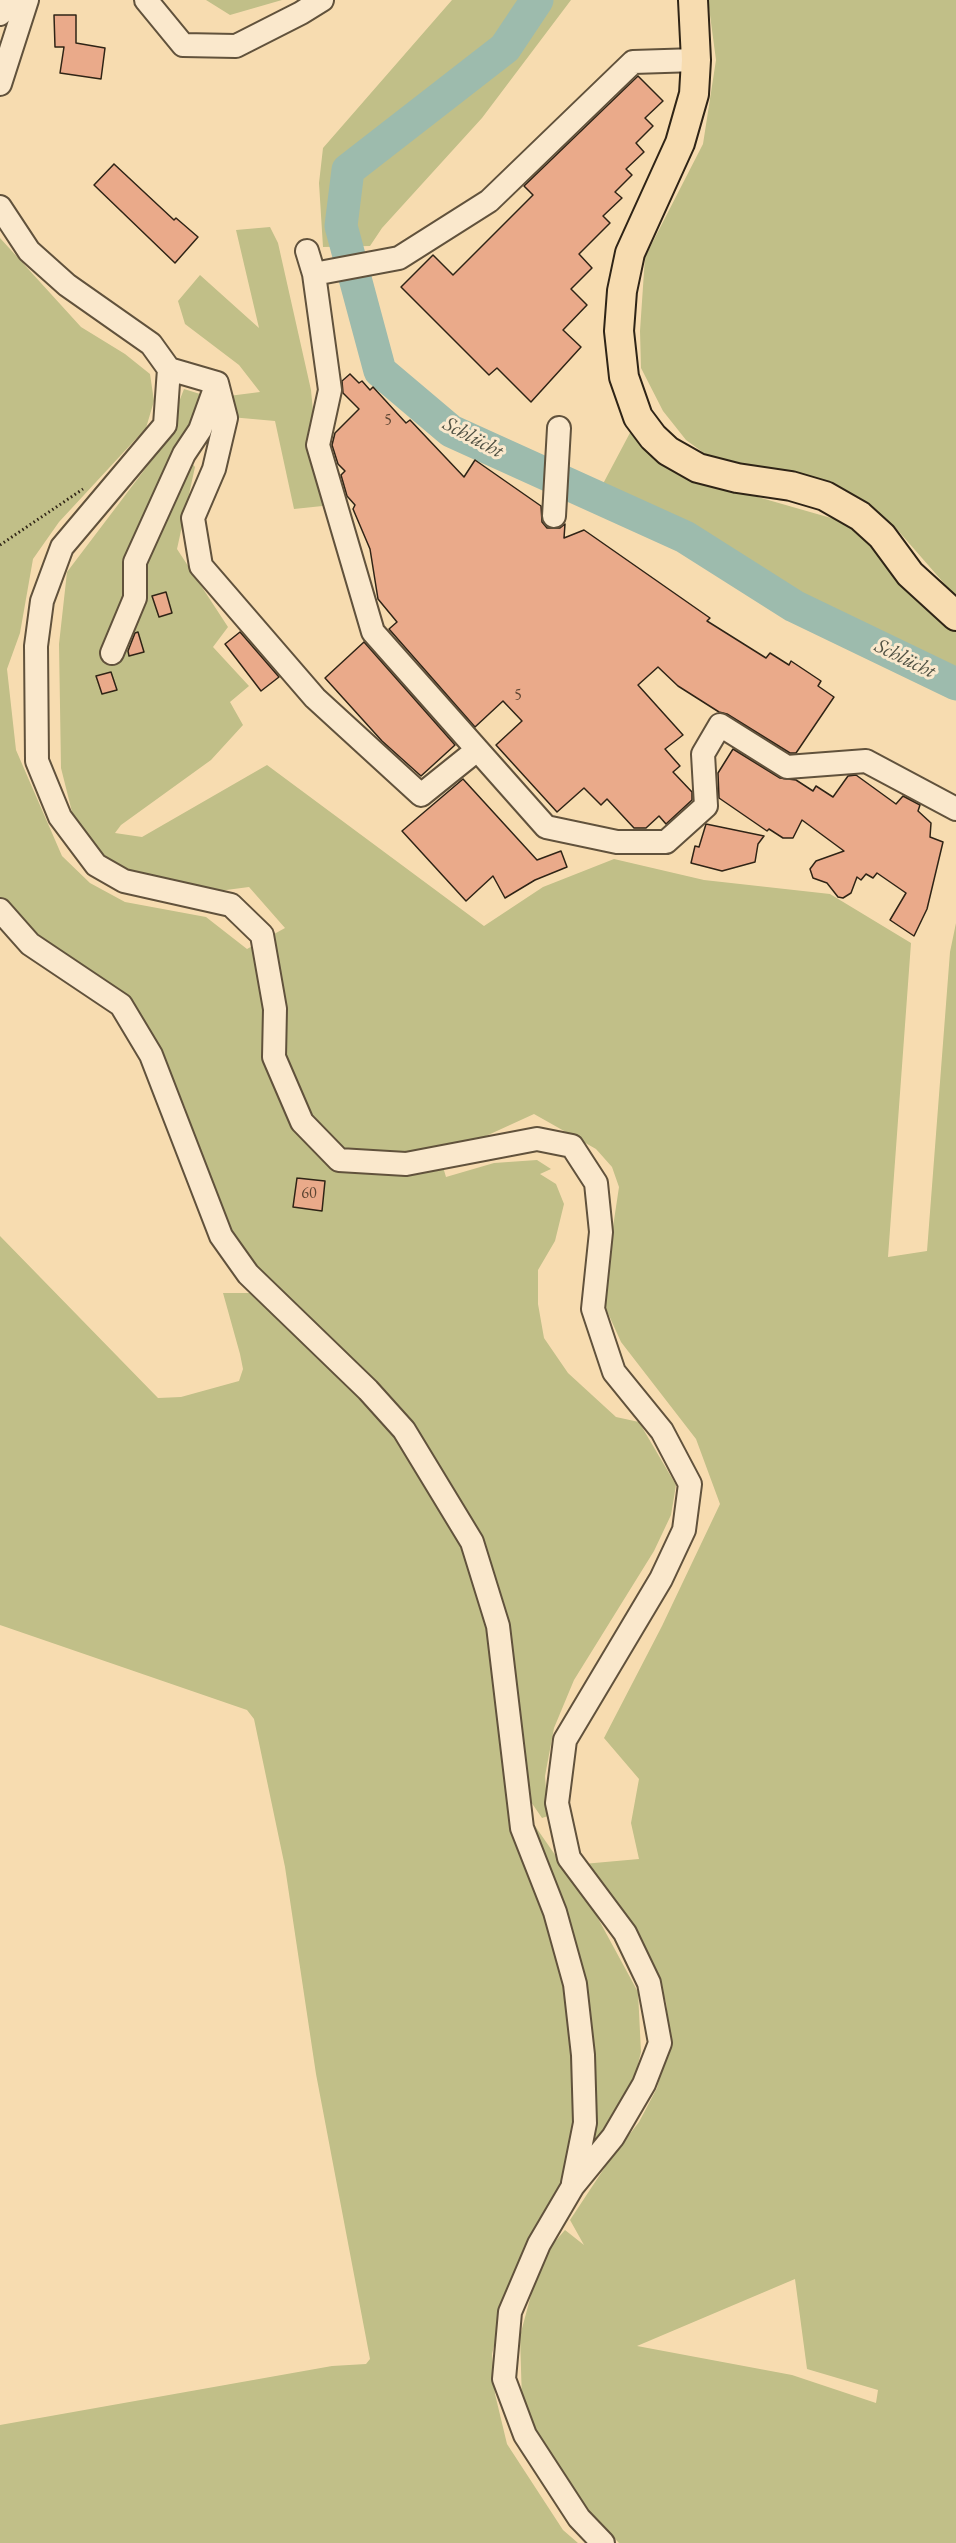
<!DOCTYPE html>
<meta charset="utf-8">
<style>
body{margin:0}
canvas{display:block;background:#f7dcb0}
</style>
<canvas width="956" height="2543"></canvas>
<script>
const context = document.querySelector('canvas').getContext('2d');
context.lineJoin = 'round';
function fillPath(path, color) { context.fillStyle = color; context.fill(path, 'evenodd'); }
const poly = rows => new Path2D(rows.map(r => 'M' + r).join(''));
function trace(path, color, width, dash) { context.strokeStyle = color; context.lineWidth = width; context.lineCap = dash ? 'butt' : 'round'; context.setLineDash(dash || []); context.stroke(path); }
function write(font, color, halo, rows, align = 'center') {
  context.font = font + ' "EB Garamond",serif'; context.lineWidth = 6; context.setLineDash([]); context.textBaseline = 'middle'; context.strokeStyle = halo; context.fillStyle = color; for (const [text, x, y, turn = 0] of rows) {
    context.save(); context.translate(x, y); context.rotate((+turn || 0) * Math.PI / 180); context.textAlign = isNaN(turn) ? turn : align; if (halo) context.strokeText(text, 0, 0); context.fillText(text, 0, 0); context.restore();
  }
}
const green = poly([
 [206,0,282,0,230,15],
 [452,0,571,0,482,118,382,228,370,246,323,247,319,183,323,148],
 [708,0,956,0,956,597,894,526,855,496,800,476,708,456,686,440,663,411,641,368,640,331,645,257,703,144,716,60],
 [270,227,278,243,311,390,317,454,332,505,294,509,275,421,197,414,180,448,195,467,177,549,228,627,213,647,249,686,230,702,243,725,211,760,121,825,115,833,142,837,267,765,484,926,543,887,614,859,704,880,830,894,911,943,888,1257,927,1251,950,952,956,923,956,2543,619,2543,567,2488,542,2450,522,2402,520,2336,535,2280,551,2246,565,2230,584,2245,570,2220,607,2164,639,2122,657,2088,664,2062,669,2030,666,2002,649,1956,583,1864,639,1859,631,1823,639,1779,604,1738,662,1626,720,1504,696,1439,621,1342,602,1300,619,1187,612,1167,596,1149,534,1114,440,1157,446,1177,494,1163,537,1160,551,1169,540,1174,556,1184,564,1204,555,1241,538,1270,538,1304,544,1338,568,1373,616,1417,639,1422,676,1485,671,1515,654,1551,574,1680,554,1728,545,1776,548,1816,542,1818,529,1799,502,1607,489,1557,468,1522,223,1233,185,1107,141,1016,10,916,0,904,0,238,81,327,125,354,150,374,154,401,146,428,59,522,33,559,20,633,7,669,16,750,62,856,90,883,125,902,206,917,247,949,285,928,249,887,211,892,116,872,76,828,61,768,59,644,67,572,161,448,184,389,213,398,260,392,239,365,185,324,178,301,200,275,259,328,236,230],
 [795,2279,807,2369,878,2390,876,2403,792,2375,637,2346],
 [632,429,655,460,688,477,838,520,871,543,956,627,956,700,765,600,596,497],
 [0,1236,158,1398,181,1397,239,1381,243,1369,240,1354,223,1293,252,1293,359,1392,386,1425,451,1522,470,1563,490,1638,497,1722,511,1828,566,1978,577,2121,571,2162,511,2278,492,2354,495,2394,507,2444,563,2530,578,2543,0,2543,0,2425,332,2366,366,2364,370,2359,316,2074,285,1867,254,1719,247,1710,0,1625],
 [526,1813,594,1911,638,1992,641,2052,631,2092,587,2161,592,2087]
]);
const river = poly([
 [537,0,505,48,348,170,341,226,380,371,451,431,685,537,794,606,956,684]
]);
const building = poly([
 [54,15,76,15,76,43,105,48,101,79,60,73,64,47,55,47,54,15],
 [638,76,663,101,645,118,653,126,636,143,644,152,626,169,632,175,615,192,622,198,603,216,610,223,579,254,592,268,571,289,587,305,563,330,581,347,531,402,497,368,489,375,401,287,433,255,453,275,533,195,524,186,638,76],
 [114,164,174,220,176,218,198,237,175,263,94,185,114,164],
 [350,374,359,383,362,381,370,390,373,387,406,423,410,420,464,477,475,460,541,506,542,522,547,528,560,528,565,524,564,538,584,530,710,618,707,621,766,658,770,653,789,665,791,661,821,681,818,686,834,697,796,753,790,753,727,714,719,712,678,686,658,667,638,685,683,735,665,749,680,766,673,772,692,792,692,800,666,824,659,816,646,828,634,828,607,799,601,805,584,788,557,812,496,745,522,721,503,701,475,727,389,629,397,622,378,599,370,549,353,509,355,505,347,496,341,475,345,471,338,464,332,445,335,433,359,409,343,393,342,381,350,374],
 [166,592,172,613,159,617,152,596,166,592],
 [138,632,144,652,129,656,128,651,135,633,138,632],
 [240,632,279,677,261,691,225,644,240,632],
 [364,642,455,745,421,776,382,741,325,678,364,642],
 [111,672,117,690,102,694,96,676,111,672],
 [733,749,780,778,796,780,813,791,816,786,833,797,848,776,856,775,896,804,903,796,920,805,918,811,931,823,930,837,943,842,927,909,914,936,890,920,906,893,877,873,873,878,866,874,861,880,857,877,851,893,843,898,838,897,827,883,813,878,810,869,816,861,844,851,802,820,793,838,783,838,769,829,767,831,719,798,718,773,733,749],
 [463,779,537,860,561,851,567,867,535,880,505,898,493,876,466,901,402,831,463,779],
 [706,824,764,836,758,844,755,862,722,871,691,863,695,846,699,847,706,824],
 [297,1178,325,1181,322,1211,293,1207,297,1178]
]);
const path = poly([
 [0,545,83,489]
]);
const minor = poly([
 [146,0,183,45,236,46,301,13,322,0],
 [0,14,11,0],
 [0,84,27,0],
 [0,207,29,251,67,285,151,344,169,369,165,425,62,547,42,601,36,646,37,761,60,817,96,865,124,881,231,905,262,935,275,1009,274,1057,302,1122,339,1160,406,1164,537,1139,572,1146,596,1183,601,1232,593,1309,614,1372,662,1431,690,1484,684,1530,661,1579,565,1740,557,1803,569,1858,625,1933,649,1983,660,2043,644,2084,613,2137,573,2186,539,2244,510,2312,504,2379,525,2435,579,2518,603,2543],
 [307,251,314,274,330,390,318,445,373,632,546,827,617,842,666,842,706,806,703,754,720,725,787,767,866,761,956,809],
 [314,274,399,258,489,201,633,62,696,60],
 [169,369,217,383,226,418,214,469,193,518,201,566,315,698,421,795,477,750],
 [554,516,559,428],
 [112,653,135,598,135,562,184,454,200,430,217,383],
 [0,910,30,944,121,1005,151,1055,221,1236,248,1274,368,1390,404,1430,472,1542,498,1626,522,1828,555,1912,575,1984,583,2055,585,2123,573,2183]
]);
const major = poly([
 [693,0,696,60,694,94,680,143,630,253,622,291,619,331,624,377,638,417,653,437,668,451,698,468,737,478,791,486,825,496,860,516,882,536,910,574,956,616]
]);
const numberNames = [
 ["5",388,421],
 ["5",518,696],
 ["60",309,1194]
];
const waterNames = [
 ["Schlücht",473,438,28],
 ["Schlücht",905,659,26]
];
fillPath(green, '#c1bf88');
trace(river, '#9dbbad', 33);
fillPath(building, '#eaaa8a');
trace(building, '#2f2416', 1.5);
trace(minor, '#61523c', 26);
trace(major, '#2f2416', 32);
trace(path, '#2f2416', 3, [1.5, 3]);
trace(minor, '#fae8cc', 22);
trace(major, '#f7dcb0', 28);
write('16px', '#5e4633', null, numberNames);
write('italic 21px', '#505143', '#fae8cc', waterNames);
</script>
